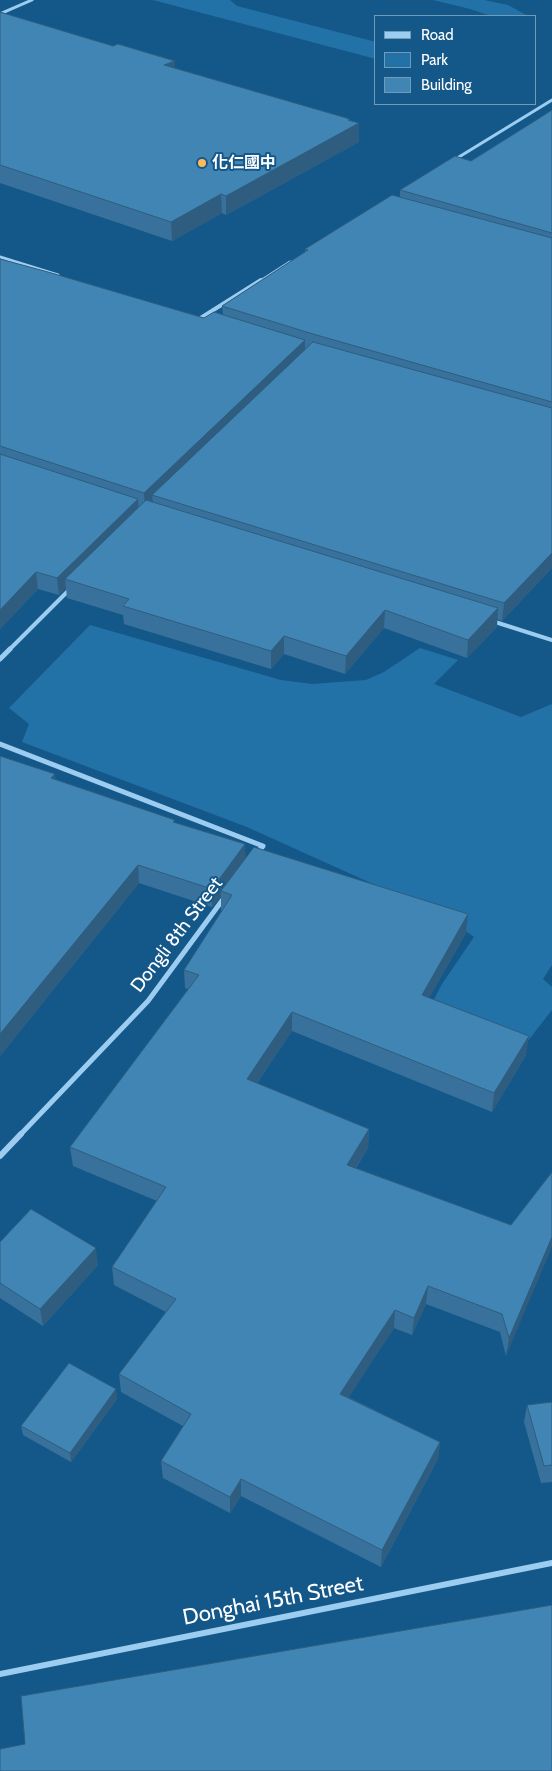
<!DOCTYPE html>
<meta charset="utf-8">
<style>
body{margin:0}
#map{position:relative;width:552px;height:1771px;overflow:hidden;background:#14588a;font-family:Cabin,sans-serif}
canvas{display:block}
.legend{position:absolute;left:374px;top:15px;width:162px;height:90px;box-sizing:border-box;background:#14588a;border:1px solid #729bb9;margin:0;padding:6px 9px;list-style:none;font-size:15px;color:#fff}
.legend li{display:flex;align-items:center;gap:10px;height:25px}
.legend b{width:25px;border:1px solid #729bb9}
</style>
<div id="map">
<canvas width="552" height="1771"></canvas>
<ul class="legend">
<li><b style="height:6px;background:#9ccdf0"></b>Road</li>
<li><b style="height:14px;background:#2372a7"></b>Park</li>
<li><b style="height:14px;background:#4185b5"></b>Building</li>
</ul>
</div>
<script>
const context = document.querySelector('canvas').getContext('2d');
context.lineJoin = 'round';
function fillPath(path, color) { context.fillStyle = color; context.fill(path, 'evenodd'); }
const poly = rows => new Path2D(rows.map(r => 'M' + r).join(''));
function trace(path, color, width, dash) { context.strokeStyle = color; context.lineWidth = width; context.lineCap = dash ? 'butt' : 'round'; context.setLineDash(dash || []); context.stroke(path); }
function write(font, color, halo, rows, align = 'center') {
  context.font = font + ' Cabin,"Noto Sans TC",sans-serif'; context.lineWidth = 4; context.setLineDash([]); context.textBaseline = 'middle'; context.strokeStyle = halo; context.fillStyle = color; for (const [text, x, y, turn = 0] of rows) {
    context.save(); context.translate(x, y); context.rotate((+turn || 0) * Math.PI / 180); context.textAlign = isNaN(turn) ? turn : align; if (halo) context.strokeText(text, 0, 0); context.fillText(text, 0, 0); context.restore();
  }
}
const green = poly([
 [153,0,230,0,237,6,376,42,376,59],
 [433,0,484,0,508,5,528,16,491,16,470,9],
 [90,625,281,680,312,684,366,680,384,672,420,648,458,660,434,684,521,717,552,704,552,965,543,979,552,987,552,1010,527,1042,431,1005,442,984,474,937,446,917,247,827,22,742,29,724,9,708]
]);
const minorFar3 = poly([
 [0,14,32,0],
 [454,160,552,100],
 [0,257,58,275],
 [259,282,290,262]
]);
const minorFar2 = poly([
 [199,319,261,280],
 [492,621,552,640],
 [9,650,71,588]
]);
const minorFar1 = poly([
 [0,659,10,649],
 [0,744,263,846,257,853],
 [20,1135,148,1001,224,898]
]);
const minor = poly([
 [0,1156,21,1134],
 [0,1674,552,1563]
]);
const wall = poly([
 [0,12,113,46,175,61,175,68,350,121,359,142,226,215,222,213,172,241,0,183],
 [552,110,552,568,502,621,497,619,497,627,467,658,384,628,345,674,284,654,271,669,124,624,123,615,67,598,66,588,59,595,38,589,0,629,0,259,204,318,223,314,222,306,305,252,305,249,400,197,400,190,471,161,530,124],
 [0,756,55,780,175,823,245,844,245,858,468,914,466,933,429,998,526,1055,492,1112,292,1031,257,1083,369,1129,368,1148,356,1168,511,1225,552,1172,506,1356,500,1332,426,1304,412,1335,394,1328,348,1397,440,1442,438,1459,381,1567,241,1496,230,1513,163,1478,161,1461,183,1426,121,1392,119,1374,166,1312,114,1285,112,1267,157,1201,73,1166,70,1147,188,989,185,988,184,970,222,910,221,910,221,896,212,907,139,883,0,1056],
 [0,1242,98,1265,43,1326,0,1298],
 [117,1399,71,1462,23,1435,21,1426],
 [552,1402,552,1482,541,1483,524,1422,527,1405]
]);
const shadedWall = poly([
 [175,61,175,78,164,65],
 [350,119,350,128,359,123,359,142,226,215,226,196],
 [221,194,222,213,172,241,171,222],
 [305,340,305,356,152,495,153,502,145,510,144,493],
 [138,499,139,516,65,579,66,588,59,595,57,578],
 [552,553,552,568,502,621,504,603],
 [36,572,38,589,0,629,0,610],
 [498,608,497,627,467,658,468,640],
 [385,610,384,628,345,674,346,656],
 [284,636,284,654,271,669,271,651],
 [55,774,57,791,51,778],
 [245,844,246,862,221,891,221,896,212,907,212,889],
 [138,865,139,883,0,1056,0,1034],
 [468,914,466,933,420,1014,422,995],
 [292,1012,292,1031,247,1097,247,1079],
 [529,1036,526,1055,492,1112,494,1093],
 [369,1129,368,1148,346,1183,347,1165],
 [552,1237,552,1247,506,1356,509,1338],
 [96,1248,98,1265,43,1326,40,1309],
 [428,1286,426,1304,412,1335,414,1318],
 [395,1310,394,1328,340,1411,340,1394],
 [116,1389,117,1399,71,1462,70,1453],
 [440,1442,438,1459,381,1567,382,1550],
 [241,1479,241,1496,230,1513,230,1497]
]);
const building = poly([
 [0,12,113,46,118,44,175,61,164,65,350,119,348,120,359,123,226,196,221,194,171,222,0,165,0,12],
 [552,110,552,233,400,190,455,156,471,161,530,124,552,110],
 [392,195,552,238,552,402,313,334,222,306,308,250,305,249,392,195],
 [0,259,48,272,204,318,214,312,305,340,144,493,0,446,0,259],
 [313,342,552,408,552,553,504,603,152,495,313,342],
 [0,454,138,499,57,578,36,572,0,610,0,454],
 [146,500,498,608,468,640,385,610,346,656,284,636,271,651,123,606,129,599,65,579,146,500],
 [0,756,55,774,51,778,175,820,173,822,245,844,212,889,138,865,0,1034,0,756],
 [254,847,468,914,422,995,529,1036,494,1093,292,1012,247,1079,369,1129,347,1165,511,1225,552,1172,552,1237,509,1338,502,1314,428,1286,414,1318,395,1310,340,1394,440,1442,382,1550,241,1479,230,1497,161,1461,191,1414,119,1374,176,1299,112,1267,166,1187,70,1147,199,975,184,970,232,895,221,891,254,847],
 [31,1209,96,1248,40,1309,0,1283,0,1242,31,1209],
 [69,1363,116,1389,70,1453,21,1426,69,1363],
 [552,1402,552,1465,544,1466,527,1405,552,1402],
 [552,1605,552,1771,0,1771,0,1749,25,1744,21,1696,552,1605]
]);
const markers = [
 [202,163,5,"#ffb95b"]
];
const farPoinames = [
 ["化仁國中",212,163]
];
const streetNames = [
 ["Dongli 8th Street",177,935,-53]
];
const nearStreetnames = [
 ["Donghai 15th Street",273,1601,-11]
];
fillPath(green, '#2372a7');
trace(minorFar3, '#9ccdf0', 3);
trace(minorFar2, '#9ccdf0', 4);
trace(minorFar1, '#9ccdf0', 5);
trace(minor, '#9ccdf0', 6);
fillPath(wall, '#38729c');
fillPath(shadedWall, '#2e5d7f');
fillPath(building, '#4185b5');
trace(building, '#2e5d7f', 1);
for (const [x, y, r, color] of markers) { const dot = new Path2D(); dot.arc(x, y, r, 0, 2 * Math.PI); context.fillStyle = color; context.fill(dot); trace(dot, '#14588a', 2); }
write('bold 16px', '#fff', '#14588a', farPoinames, 'left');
write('19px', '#fff', '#14588a', streetNames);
write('22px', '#fff', '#14588a', nearStreetnames);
</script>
